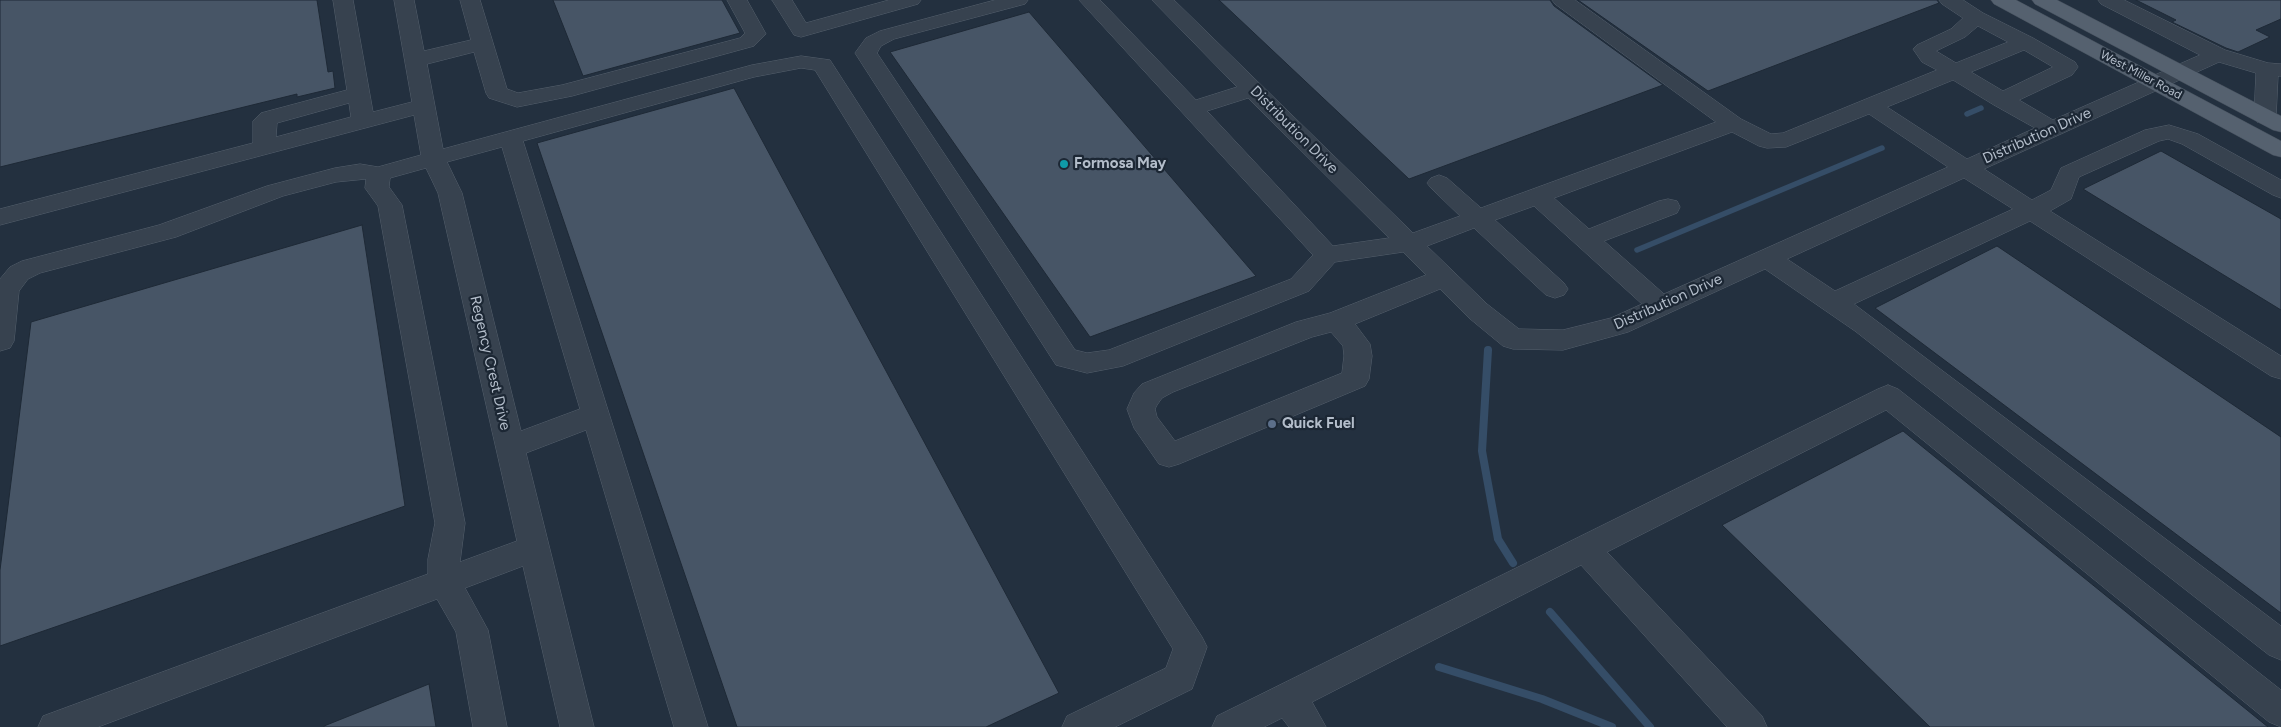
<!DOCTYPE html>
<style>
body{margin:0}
canvas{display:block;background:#23303f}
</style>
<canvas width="2281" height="727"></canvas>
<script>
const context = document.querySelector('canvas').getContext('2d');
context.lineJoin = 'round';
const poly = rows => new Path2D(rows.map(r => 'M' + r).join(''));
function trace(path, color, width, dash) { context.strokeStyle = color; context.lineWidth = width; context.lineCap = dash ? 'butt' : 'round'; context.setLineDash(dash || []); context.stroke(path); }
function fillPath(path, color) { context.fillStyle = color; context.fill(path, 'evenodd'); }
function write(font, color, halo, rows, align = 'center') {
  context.font = font + ' Figtree,sans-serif'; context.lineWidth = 4.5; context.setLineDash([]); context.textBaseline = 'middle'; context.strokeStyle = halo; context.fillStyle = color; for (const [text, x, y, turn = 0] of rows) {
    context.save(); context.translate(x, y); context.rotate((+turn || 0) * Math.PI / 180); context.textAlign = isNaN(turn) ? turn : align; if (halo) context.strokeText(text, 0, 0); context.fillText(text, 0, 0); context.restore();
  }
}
const streamFar1 = poly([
 [1967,114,1981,108],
 [1637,250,1882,148]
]);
const stream = poly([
 [1488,350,1482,451,1498,539,1513,563],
 [1550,612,1650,727],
 [1439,667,1542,699,1612,727]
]);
const building = poly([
 [0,0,317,0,328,72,333,71,335,88,297,97,297,94,0,167,0,0],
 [553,0,722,0,740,33,583,76,553,0],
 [1219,0,1550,0,1554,6,1663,85,1409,179,1219,0],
 [1578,0,1937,0,1939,3,1708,91,1578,0],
 [2136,0,2281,0,2281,19,2256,30,2270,37,2238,52,2226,48,2172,22,2176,20,2136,0],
 [1029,12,1256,276,1090,337,890,52,1029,12],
 [734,88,1059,693,986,727,737,727,537,143,734,88],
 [2161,151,2281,219,2281,310,2083,189,2161,151],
 [362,225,405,506,0,646,0,570,31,322,362,225],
 [1997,246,2281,437,2281,613,1875,308,1997,246],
 [1903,431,2268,727,1930,727,1722,525,1903,431],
 [429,684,436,727,324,727,324,726,429,684]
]);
const minor = poly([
 [333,0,353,0,373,112,412,102,394,0,414,0,424,51,471,40,460,0,480,0,507,89,518,93,562,85,740,38,745,33,727,0,747,0,766,34,754,46,572,96,517,107,489,98,486,93,474,52,427,64,443,149,752,65,801,56,830,60,1202,637,1207,647,1192,689,1115,727,1062,727,1067,716,1166,668,1173,649,815,70,801,68,754,77,523,141,708,727,674,727,586,430,526,453,594,727,560,727,523,566,465,588,488,630,507,727,473,727,456,632,437,599,98,727,38,727,43,716,428,574,428,559,435,523,378,206,365,188,366,179,336,182,283,196,176,237,40,273,28,279,19,291,14,341,10,348,0,351,0,279,10,267,22,261,159,225,267,186,335,168,360,164,378,167,421,155,414,115,0,225,0,209,253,143,253,121,261,113,347,90,333,0],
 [349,103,351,117,276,137,277,123,349,103],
 [502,147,580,409,521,431,462,193,447,162,502,147],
 [426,168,438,193,517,541,460,562,465,523,402,205,389,187,390,178,426,168],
 [772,0,792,0,806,23,889,0,921,0,918,4,801,37,794,35,772,0],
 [995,0,1028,0,1025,4,894,39,881,46,877,53,1075,350,1087,353,1109,350,1291,279,1313,255,1079,0,1100,0,1196,100,1237,87,1152,0,1174,0,1413,233,1460,216,1431,188,1427,183,1431,178,1439,175,1447,178,1481,208,1716,122,1555,4,1552,0,1575,0,1741,119,1771,134,1783,133,1937,70,1922,62,1913,49,1917,45,1951,29,1963,18,1942,4,1939,0,1963,0,1983,13,2033,38,2075,62,2078,67,2072,75,2019,100,2053,120,2200,55,2101,4,2098,0,2124,0,2225,50,2268,63,2281,64,2281,76,2278,76,2276,117,2273,122,2265,124,2257,122,2254,117,2256,73,2219,62,1984,169,2032,200,2051,190,2061,168,2145,130,2169,125,2198,134,2281,180,2281,198,2273,195,2182,144,2168,139,2159,141,2079,177,2071,199,2050,211,2281,356,2281,379,2271,376,2030,221,1854,304,2281,626,2281,660,2269,655,1855,331,1765,269,1628,332,1563,350,1513,349,1503,346,1469,318,1440,289,1355,324,1370,344,1372,356,1369,379,1365,386,1179,464,1169,467,1159,464,1134,428,1127,409,1134,393,1142,384,1296,322,1330,313,1426,275,1403,252,1335,262,1309,291,1123,366,1087,373,1056,365,855,53,866,38,880,31,995,0],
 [1978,26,2008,42,1956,63,1936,51,1965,37,1978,26],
 [2024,50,2053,67,2003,91,1971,72,2024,50],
 [1953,80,1994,105,2035,128,1967,159,1887,107,1953,80],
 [1248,98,1389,238,1333,246,1207,111,1248,98],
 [1869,114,1948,167,1664,294,1604,241,1677,213,1680,207,1677,201,1668,199,1659,201,1589,229,1554,198,1732,132,1759,146,1767,148,1786,147,1869,114],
 [1964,178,2013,209,1835,291,1787,259,1964,178],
 [1534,206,1642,304,1611,318,1563,330,1519,329,1487,304,1427,246,1474,228,1546,295,1555,298,1564,295,1568,289,1564,283,1495,220,1534,206],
 [1331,332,1343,346,1344,356,1342,373,1175,441,1157,417,1155,409,1157,405,1162,398,1173,392,1312,337,1331,332],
 [1888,385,1898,389,2281,690,2281,727,2269,722,1886,410,1607,552,1762,716,1767,727,1727,727,1581,565,1312,702,1326,727,1289,727,1282,718,1264,727,1212,727,1217,716,1878,389,1888,385]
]);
const major = poly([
 [1991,0,2016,0,2281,141,2281,157,2273,155,1994,4,1991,0],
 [2032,0,2057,0,2281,116,2281,132,2273,130,2035,4,2032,0]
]);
const markers = [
 [1064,164,5,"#0f9aa8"],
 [1272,424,5,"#5c6f8a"]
];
const farStreetnames = [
 ["West Miller Road",2141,75,28]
];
const streetNames = [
 ["Distribution Drive",1294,130,45],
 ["Distribution Drive",2037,136,-24],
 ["Distribution Drive",1668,302,-24],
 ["Regency Crest Drive",490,363,77]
];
const poiNames = [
 ["Formosa May",1074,164],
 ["Quick Fuel",1282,424]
];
trace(streamFar1, '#354d67', 5.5);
trace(stream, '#354d67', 8);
fillPath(building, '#475566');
trace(building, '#1e2936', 1);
trace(minor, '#55606d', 1);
trace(major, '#404b58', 1);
fillPath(minor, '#37424f');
fillPath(major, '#55616f');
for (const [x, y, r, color] of markers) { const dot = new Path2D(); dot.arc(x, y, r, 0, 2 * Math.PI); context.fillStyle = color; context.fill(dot); trace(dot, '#1c2734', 2); }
write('12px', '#b3bdca', '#1c2734', farStreetnames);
write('15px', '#b3bdca', '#1c2734', streetNames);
write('bold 15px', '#b3bdca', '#1c2734', poiNames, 'left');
</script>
